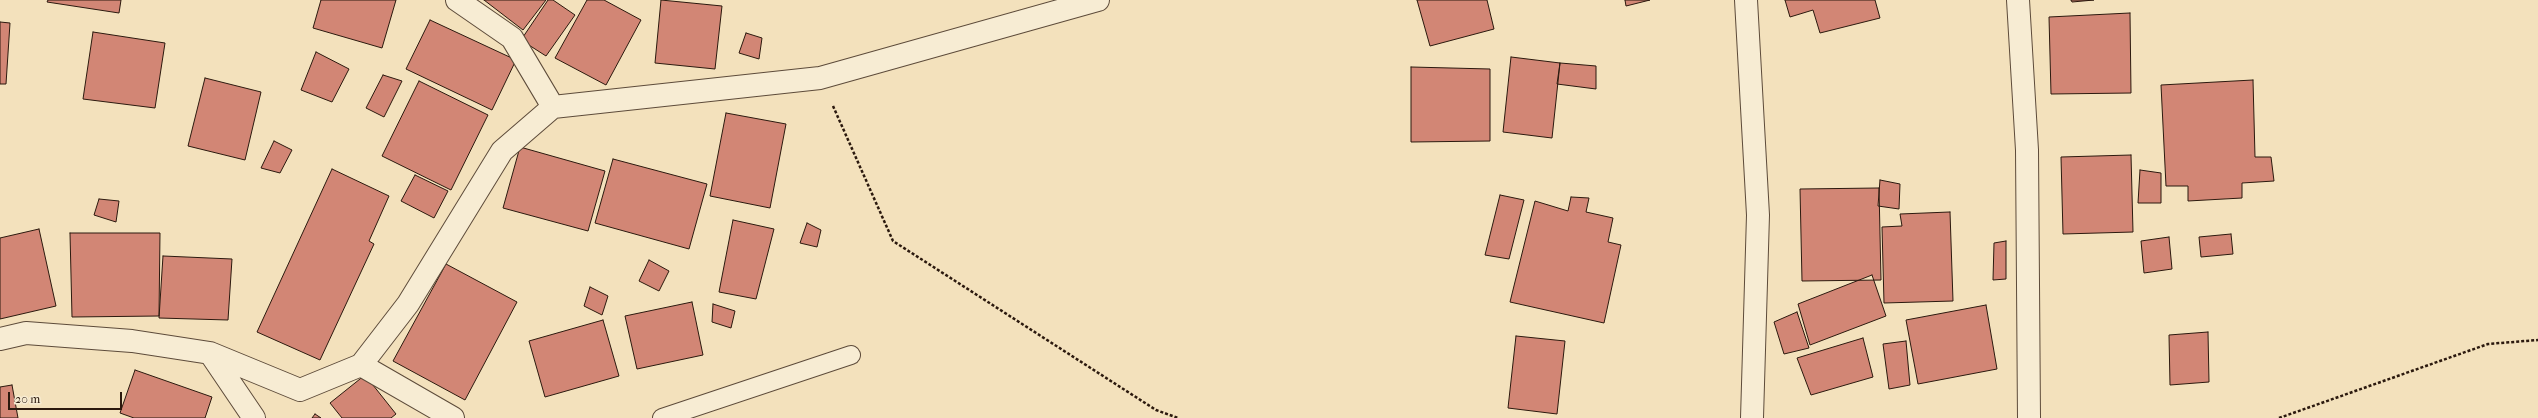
<!DOCTYPE html>
<style>
body{margin:0}
#map{position:relative;width:2538px;height:418px;overflow:hidden;background:#f3e1bc;font-family:"IM FELL French Canon",serif}
canvas{display:block}
.scale{position:absolute;left:8px;top:392px;width:114px;height:18px;box-sizing:border-box;border:2px solid #2b190e;border-top:0;padding-left:5px;font-size:12px;line-height:14px;white-space:nowrap;color:#2b190e;-webkit-text-stroke:3px #f7ecd3;paint-order:stroke}
</style>
<div id="map">
<canvas width="2538" height="418"></canvas>
<div class="scale">20 m</div>
</div>
<script>
const context = document.querySelector('canvas').getContext('2d');
context.lineJoin = 'round';
function fillPath(path, color) { context.fillStyle = color; context.fill(path, 'evenodd'); }
const poly = rows => new Path2D(rows.map(r => 'M' + r).join(''));
function trace(path, color, width, dash) { context.strokeStyle = color; context.lineWidth = width; context.lineCap = dash ? 'butt' : 'round'; context.setLineDash(dash || []); context.stroke(path); }
const building = poly([
 [48,0,121,0,119,13,47,2,48,0],
 [321,0,396,0,382,48,313,28,321,0],
 [484,0,546,0,523,30,484,0],
 [548,0,553,0,575,15,546,56,521,40,548,0],
 [587,0,604,0,641,20,606,85,555,58,587,0],
 [661,0,722,6,715,69,655,63,661,0],
 [1417,0,1487,0,1494,29,1430,46,1417,0],
 [1625,0,1650,0,1626,6,1625,0],
 [1785,0,1875,0,1880,18,1820,33,1813,10,1790,17,1785,0],
 [2071,0,2094,0,2072,2,2071,0],
 [2130,13,2131,93,2051,94,2049,17,2130,13],
 [430,20,516,60,492,110,406,69,430,20],
 [0,22,10,23,6,84,0,84,0,22],
 [93,32,165,43,155,108,83,99,93,32],
 [746,33,762,38,759,59,739,53,746,33],
 [316,52,349,69,332,102,301,90,316,52],
 [1511,57,1560,63,1552,138,1503,132,1511,57],
 [1560,63,1596,66,1596,89,1557,84,1560,63],
 [1411,67,1490,69,1490,141,1411,142,1411,67],
 [383,75,402,81,384,117,366,108,383,75],
 [205,78,261,92,245,160,188,146,205,78],
 [2253,80,2255,157,2271,157,2274,181,2242,183,2242,198,2188,201,2188,186,2166,186,2161,85,2253,80],
 [419,81,488,115,451,190,382,156,419,81],
 [726,113,786,124,770,208,710,196,726,113],
 [274,141,292,150,280,173,261,168,274,141],
 [520,147,605,171,588,231,503,208,520,147],
 [2131,155,2133,232,2063,234,2061,157,2131,155],
 [613,159,707,184,689,249,595,223,613,159],
 [332,169,389,196,369,241,374,244,320,360,257,332,332,169],
 [2140,170,2161,173,2161,203,2138,203,2140,170],
 [415,175,448,191,434,218,401,201,415,175],
 [1880,180,1900,184,1899,209,1878,206,1880,180],
 [1879,188,1881,280,1802,281,1800,189,1879,188],
 [1500,195,1524,200,1509,259,1485,255,1500,195],
 [1571,197,1589,198,1586,212,1613,218,1608,242,1621,245,1604,323,1510,302,1535,201,1568,211,1571,197],
 [99,199,119,201,116,222,94,215,99,199],
 [1950,212,1953,301,1884,303,1882,227,1902,226,1900,214,1950,212],
 [733,220,774,229,756,299,719,292,733,220],
 [807,223,821,230,817,247,800,243,807,223],
 [39,229,56,306,0,319,0,238,39,229],
 [70,233,160,233,159,316,72,317,70,233],
 [2231,234,2233,254,2201,257,2199,237,2231,234],
 [2169,237,2172,269,2144,273,2141,241,2169,237],
 [2006,241,2006,279,1993,280,1994,243,2006,241],
 [163,256,232,259,228,320,159,318,163,256],
 [649,260,669,271,659,291,639,281,649,260],
 [446,264,517,302,465,400,393,361,446,264],
 [1872,275,1886,316,1810,345,1798,304,1872,275],
 [590,287,608,296,602,315,584,306,590,287],
 [692,302,703,355,637,369,625,316,692,302],
 [713,304,735,311,731,328,712,322,713,304],
 [1986,305,1997,369,1918,384,1906,320,1986,305],
 [1797,312,1809,348,1784,354,1774,322,1797,312],
 [603,320,619,376,545,397,529,341,603,320],
 [2208,332,2209,382,2170,385,2169,335,2208,332],
 [1516,336,1565,341,1557,414,1508,408,1516,336],
 [1863,338,1873,377,1811,395,1797,358,1863,338],
 [1906,341,1910,385,1889,389,1883,344,1906,341],
 [135,370,212,397,205,418,134,418,120,413,135,370],
 [365,375,396,414,391,418,342,418,330,403,365,375],
 [12,385,18,418,0,418,0,387,12,385],
 [315,414,321,418,312,418,315,414]
]);
const path = poly([
 [833,106,893,241,1156,410,1178,418],
 [2279,418,2488,344,2538,340]
]);
const service = poly([
 [662,418,851,355]
]);
const minor = poly([
 [457,0,512,38,553,107],
 [1746,0,1758,215,1752,418],
 [2018,0,2027,150,2029,418],
 [0,339,26,333,132,341,210,353,254,418],
 [210,353,300,390,361,365,408,304,502,151,553,107,820,78,1098,0],
 [361,365,453,418]
]);
fillPath(building, '#d28675');
trace(building, '#2b190e', 1);
trace(service, '#5d4b3a', 20);
trace(minor, '#5d4b3a', 24);
trace(path, '#2b190e', 2.5, [3, 2]);
trace(service, '#f7ecd3', 18);
trace(minor, '#f7ecd3', 22);
</script>
